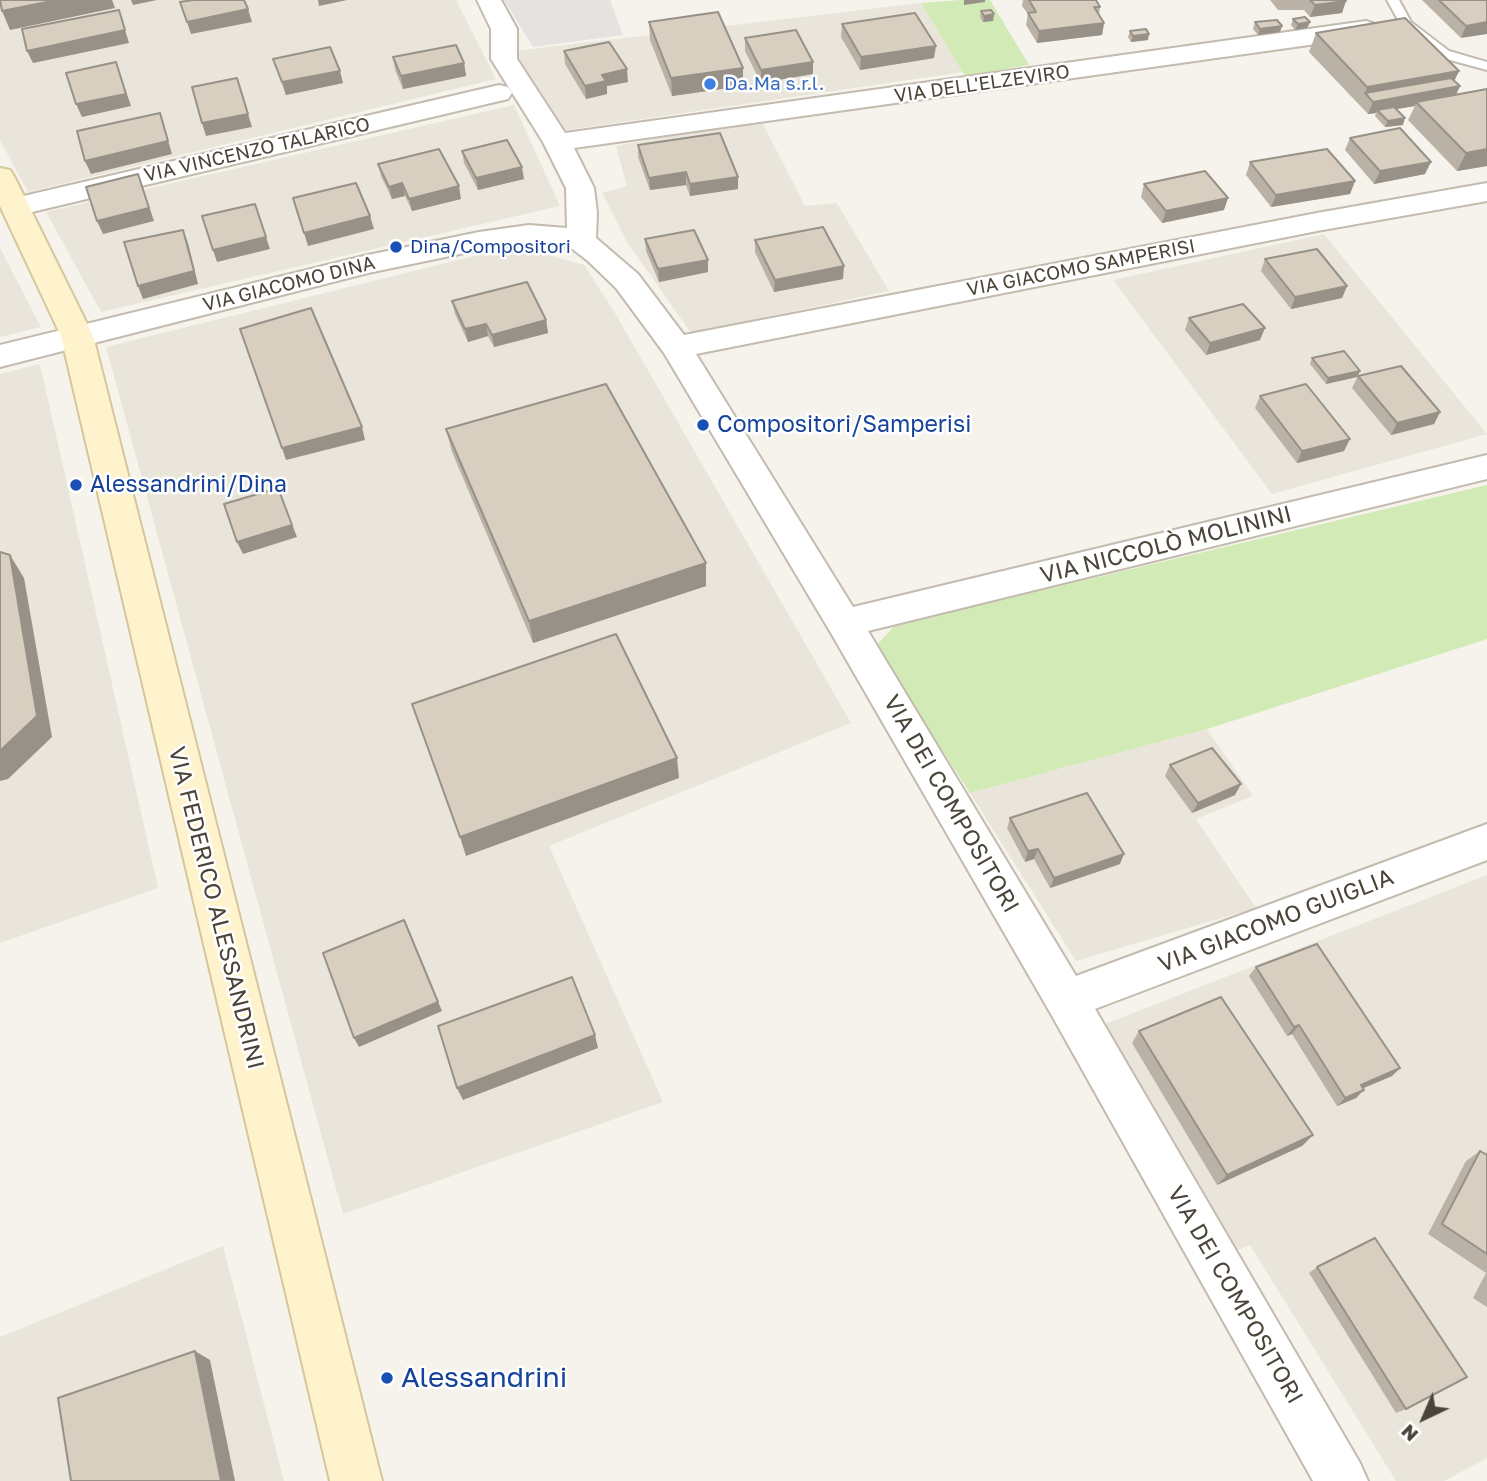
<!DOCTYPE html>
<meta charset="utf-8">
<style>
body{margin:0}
#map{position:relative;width:1487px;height:1481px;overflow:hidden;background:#f6f3ec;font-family:"Golos Text",sans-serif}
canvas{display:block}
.north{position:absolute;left:1389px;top:1383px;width:70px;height:70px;-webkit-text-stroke:5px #fff;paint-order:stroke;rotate:224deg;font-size:19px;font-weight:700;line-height:28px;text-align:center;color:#4b4439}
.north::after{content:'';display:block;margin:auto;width:24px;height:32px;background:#4b4439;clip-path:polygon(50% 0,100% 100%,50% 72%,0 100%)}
</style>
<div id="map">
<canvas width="1487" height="1481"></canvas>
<div class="north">N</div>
</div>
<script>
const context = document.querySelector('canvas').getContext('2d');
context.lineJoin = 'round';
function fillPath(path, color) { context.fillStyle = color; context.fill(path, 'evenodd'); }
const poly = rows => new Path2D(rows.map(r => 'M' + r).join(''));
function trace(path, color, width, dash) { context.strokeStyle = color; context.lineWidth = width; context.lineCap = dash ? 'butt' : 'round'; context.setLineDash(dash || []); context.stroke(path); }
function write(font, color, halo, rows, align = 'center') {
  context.font = font + ' "Golos Text",sans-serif'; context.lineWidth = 5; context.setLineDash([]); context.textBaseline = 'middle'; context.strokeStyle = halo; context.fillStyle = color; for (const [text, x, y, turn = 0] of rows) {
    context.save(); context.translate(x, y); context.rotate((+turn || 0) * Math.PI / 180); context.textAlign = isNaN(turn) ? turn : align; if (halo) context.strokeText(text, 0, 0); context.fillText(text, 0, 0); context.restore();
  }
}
const residential = poly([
 [0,0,456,0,496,79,28,192,0,140],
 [921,3,963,72,561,131,514,51],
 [514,105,560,206,101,312,46,212],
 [761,120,805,206,837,203,889,291,691,333,627,242,602,193,627,186,616,146],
 [1324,234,1487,434,1272,494,1113,280],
 [515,246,584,265,615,313,851,723,549,846,663,1102,343,1214,106,347],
 [0,248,41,327,0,337],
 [40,364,158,888,0,943,0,374],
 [1207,729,1253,796,1196,819,1256,908,1076,961,970,793],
 [1487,875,1487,1458,1444,1481,1396,1481,1250,1245,1238,1250,1105,1024],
 [223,1246,284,1481,0,1481,0,1337]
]);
const green = poly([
 [960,0,990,0,1029,65,965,76,921,3],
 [1487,485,1487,639,1207,729,970,793,875,647,895,625]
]);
const parking = poly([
 [504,0,610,0,623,35,533,47]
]);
const lane = poly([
 [1387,0,1399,0,1411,22,1449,51,1487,62,1487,70,1439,57,1402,27,1387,0]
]);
const street = poly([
 [477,0,501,0,517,29,517,59,565,133,1366,21,1375,24,1379,29,1375,34,1366,37,574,148,594,188,597,213,596,238,638,274,684,335,1317,213,1487,183,1487,201,1317,231,696,354,853,607,1487,455,1487,479,868,631,1076,976,1487,824,1487,860,1095,1009,1360,1463,1368,1481,1313,1481,1051,1014,831,633,664,353,616,288,588,261,571,248,557,244,529,243,479,250,368,273,0,367,0,345,368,255,479,232,529,225,567,228,566,188,543,142,491,59,491,29,477,0],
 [499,85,508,87,512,93,508,99,15,216,5,213,1,207,5,201,15,198,499,85]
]);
const secondary = poly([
 [0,168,10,170,14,176,93,336,382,1481,330,1481,61,336,0,206,0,168]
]);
const wall = poly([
 [1023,0,1096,0,1100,7,1099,14,1104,23,1102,35,1037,43,1026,25,1028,14,1022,6],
 [1270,0,1345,0,1342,13,1310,17,1304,10,1278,10],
 [1422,0,1487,0,1461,38],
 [981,11,994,14,993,21,983,22,980,17],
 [1293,19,1310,22,1307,28,1295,30,1291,25],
 [649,22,743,86,672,96,650,40],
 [1255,22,1280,32,1258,35,1253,29],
 [842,24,934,58,860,70,841,37],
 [1130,31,1148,40,1131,42,1128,37],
 [1316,33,1459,71,1454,81,1460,86,1456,94,1487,89,1487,166,1457,171,1408,120,1415,106,1396,109,1403,125,1385,127,1375,116,1376,113,1368,114,1309,52],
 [745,38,813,74,761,83,745,51],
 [564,51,628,82,607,86,607,94,586,99,565,64],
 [393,57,464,63,466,76,403,89,395,70],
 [273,59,343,83,286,95],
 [1350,138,1425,174,1374,184,1345,150],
 [638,145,738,189,690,196,686,185,650,190,638,157],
 [462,151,524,179,478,190,464,163],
 [1250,162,1355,181,1350,194,1271,207,1246,175],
 [378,164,461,199,412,211,405,196,392,199,381,176],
 [1144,184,1224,210,1162,223,1141,197],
 [645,239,708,272,659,282,646,251],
 [755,240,843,279,774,292,755,252],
 [1265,259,1347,286,1342,298,1291,309,1261,271],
 [452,301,546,320,548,333,494,347,488,336,468,342,455,314],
 [1189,318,1260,340,1206,355,1185,330],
 [1312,358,1360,371,1357,377,1326,384,1310,364],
 [1358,376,1440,412,1434,424,1391,435,1352,388],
 [1260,396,1344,451,1297,463,1255,408],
 [446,429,706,586,533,643,452,452],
 [1170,765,1235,795,1192,813,1165,776],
 [1010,818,1120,864,1050,888,1034,859,1025,862,1007,828],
 [1256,967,1400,1068,1392,1076,1363,1088,1356,1098,1337,1106,1292,1034,1287,1036,1249,976],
 [1139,1031,1302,1146,1217,1185,1132,1043],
 [1480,1151,1487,1155,1487,1307,1473,1298,1486,1273,1428,1234,1466,1161],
 [1317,1267,1406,1409,1396,1413,1309,1273]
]);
const shadedWall = poly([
 [57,0,112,0,115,8,10,30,2,11],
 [131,0,157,0,133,5],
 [318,0,347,0,319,6],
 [964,0,985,0,985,2,964,5],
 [1346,1,1342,13,1310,17,1315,5],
 [248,9,252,22,191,34,187,22],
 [119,10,129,43,33,63,27,51],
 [994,14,993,21,983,22,984,16],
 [1310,22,1307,28,1295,30,1298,24],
 [1487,22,1487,34,1461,38,1466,26],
 [1104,23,1102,35,1037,43,1039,31],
 [1282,26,1280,32,1258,35,1260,29],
 [1149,34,1148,40,1131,42,1133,36],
 [936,46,934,58,860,70,861,57],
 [116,62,131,106,82,117,76,104],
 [813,62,813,74,761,83,761,70],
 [464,63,466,76,403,89,401,76],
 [743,68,743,86,672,96,671,78],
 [627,69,628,82,607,86,607,94,586,99,585,86,602,75],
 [340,71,343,83,286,95,282,82],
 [1459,71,1451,88,1460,86,1454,99,1416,102,1415,106,1379,112,1377,110,1376,113,1368,114,1373,102,1365,93,1367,87],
 [237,78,252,127,206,136,202,123],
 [160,113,172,154,91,174,85,161],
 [1405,118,1403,125,1385,127,1388,121],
 [1487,149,1487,166,1457,171,1466,153],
 [1431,162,1425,174,1374,184,1380,171],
 [522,167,524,179,478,190,476,178],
 [686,172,686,185,650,190,649,178],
 [138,174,154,221,103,234,97,221],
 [738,177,738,189,690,196,690,184],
 [1355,181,1350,194,1271,207,1276,195],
 [402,183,405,196,392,199,389,187],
 [459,186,461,199,412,211,409,199],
 [1228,198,1224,210,1162,223,1166,211],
 [370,216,374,229,308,246,304,233],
 [183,230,188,243,198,284,143,299,138,286],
 [266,237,270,249,217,262,213,250],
 [708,260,708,272,659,282,658,269],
 [844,266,843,279,774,292,775,280],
 [1347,286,1342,298,1291,309,1295,297],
 [546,320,548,333,494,347,492,335],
 [486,324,488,336,468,342,465,329],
 [1265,328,1260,340,1206,355,1210,343],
 [1360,371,1357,377,1326,384,1328,378],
 [1440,412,1434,424,1391,435,1397,423],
 [362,427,365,440,286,460,282,448],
 [1350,439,1344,451,1297,463,1302,451],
 [278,488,297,537,243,554,237,542],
 [10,555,24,578,52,737,8,779,0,781,0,751],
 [706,563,706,586,533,643,529,621],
 [677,758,679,778,466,856,460,837],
 [1241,784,1235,795,1192,813,1198,803],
 [1038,849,1034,859,1025,862,1028,851],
 [1124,854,1120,864,1050,888,1054,878],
 [404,920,442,1011,359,1047,354,1038],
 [1299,1025,1292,1034,1287,1036,1294,1027],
 [595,1035,598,1048,463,1100,457,1088],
 [1400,1068,1392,1076,1352,1093,1361,1085],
 [1364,1090,1356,1098,1337,1106,1345,1098],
 [1313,1135,1302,1146,1217,1185,1227,1175],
 [195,1351,210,1360,235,1481,221,1481]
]);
const building = poly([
 [0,0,57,0,2,11,0,0],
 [193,0,244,0,248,9,187,22,180,2,193,0],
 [1029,0,1096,0,1100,7,1094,7,1104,23,1039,31,1028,13,1036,12,1029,0],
 [1310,0,1345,0,1346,1,1315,5,1310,0],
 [1439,0,1487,0,1487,22,1466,26,1439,0],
 [119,10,125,30,27,51,22,29,119,10],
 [991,10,994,14,984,16,981,11,991,10],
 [718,12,743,68,671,78,649,22,718,12],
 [915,13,936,46,861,57,842,24,915,13],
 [1305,17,1310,22,1298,24,1293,19,1305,17],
 [1405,18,1459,71,1367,87,1316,33,1405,18],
 [1277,20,1282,26,1260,29,1255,22,1277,20],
 [1146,29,1149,34,1133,36,1130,31,1146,29],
 [796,30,813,62,761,70,745,38,796,30],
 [609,42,627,69,602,75,606,81,585,86,564,51,609,42],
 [456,45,464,63,401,76,393,57,456,45],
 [330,47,340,71,282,82,273,59,330,47],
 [116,62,126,94,76,104,66,73,116,62],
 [237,78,248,114,202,123,192,87,237,78],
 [1451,78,1460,86,1373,102,1365,93,1451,78],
 [1487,89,1487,149,1466,153,1416,102,1487,89],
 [1394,107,1405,118,1388,121,1377,110,1394,107],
 [160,113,168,141,85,161,77,131,160,113],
 [1400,128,1431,162,1380,171,1350,138,1400,128],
 [720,133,738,177,690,184,686,172,649,178,638,145,720,133],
 [507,140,522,167,476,178,462,151,507,140],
 [439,149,459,186,409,199,402,183,389,187,378,164,439,149],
 [1327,149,1355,181,1276,195,1250,162,1327,149],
 [1205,171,1228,198,1166,211,1144,184,1205,171],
 [138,174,149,208,97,221,86,187,138,174],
 [356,183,370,216,304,233,293,198,356,183],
 [255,204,266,237,213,250,202,216,255,204],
 [823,227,844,266,775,280,755,240,823,227],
 [183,230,194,271,138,286,124,242,183,230],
 [694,230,708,260,658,269,645,239,694,230],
 [1317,249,1347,286,1295,297,1265,259,1317,249],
 [527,282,546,320,492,335,486,324,465,329,452,301,527,282],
 [1243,304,1265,328,1210,343,1189,318,1243,304],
 [311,308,362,427,282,448,240,329,311,308],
 [1344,351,1360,371,1328,378,1312,358,1344,351],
 [1401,366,1440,412,1397,423,1358,376,1401,366],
 [606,384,706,563,529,621,446,429,606,384],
 [1306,384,1350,439,1302,451,1260,396,1306,384],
 [278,488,292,525,237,542,224,504,278,488],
 [0,552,10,555,37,716,0,751,0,552],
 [616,634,677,758,460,837,412,704,616,634],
 [1212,748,1241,784,1198,803,1170,765,1212,748],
 [1087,793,1124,854,1054,878,1038,849,1028,851,1010,818,1087,793],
 [404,920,438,1002,354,1038,323,953,404,920],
 [1317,944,1400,1068,1361,1085,1364,1090,1345,1098,1299,1025,1294,1027,1256,967,1317,944],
 [572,977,595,1035,457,1088,438,1026,572,977],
 [1221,997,1313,1135,1227,1175,1139,1031,1221,997],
 [1480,1151,1487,1155,1487,1254,1442,1224,1480,1151],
 [1375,1238,1467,1377,1406,1409,1317,1267,1375,1238],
 [195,1351,221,1481,71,1481,58,1398,195,1351]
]);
const markers = [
 [710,84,7,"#3f7fe0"],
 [396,247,7,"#1a4fb4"],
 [703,425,7,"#1a4fb4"],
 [76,485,7,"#1a4fb4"],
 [387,1378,7,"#1a4fb4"]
];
const farShopnames = [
 ["Da.Ma s.r.l.",724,84]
];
const farStreetnames = [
 ["VIA DELL'ELZEVIRO",982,84,-8],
 ["VIA VINCENZO TALARICO",257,150,-13],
 ["VIA GIACOMO SAMPERISI",1081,268,-11],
 ["VIA GIACOMO DINA",289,284,-14]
];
const farTransitnames = [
 ["Dina/Compositori",410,247]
];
const transitNames = [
 ["Compositori/Samperisi",717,425],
 ["Alessandrini/Dina",90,485]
];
const streetNames = [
 ["VIA NICCOLÒ MOLININI",1166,545,-14],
 ["VIA DEI COMPOSITORI",951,804,60],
 ["VIA FEDERICO ALESSANDRINI",216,908,76],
 ["VIA GIACOMO GUIGLIA",1276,921,-21],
 ["VIA DEI COMPOSITORI",1235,1295,60]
];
const nearTransitnames = [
 ["Alessandrini",401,1378]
];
fillPath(residential, '#eae5da');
fillPath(green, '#d2eab5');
fillPath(parking, '#e5e3e0');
trace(lane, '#c2bbae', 4);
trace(street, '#c2bbae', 4);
trace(secondary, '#d6c79b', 4);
fillPath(lane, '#fff');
fillPath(street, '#fff');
fillPath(secondary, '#fff3cd');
fillPath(wall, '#bab2a6');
fillPath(shadedWall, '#979187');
fillPath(building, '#d8cfc1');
trace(building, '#979187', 2);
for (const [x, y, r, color] of markers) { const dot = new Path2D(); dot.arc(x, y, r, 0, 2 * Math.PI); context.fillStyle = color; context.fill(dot); trace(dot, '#fff', 2.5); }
write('19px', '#366cbe', '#fff', farShopnames, 'left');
write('19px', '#4b4439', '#fff', farStreetnames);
write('19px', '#164399', '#fff', farTransitnames, 'left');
write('23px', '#164399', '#fff', transitNames, 'left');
write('23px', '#4b4439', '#fff', streetNames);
write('28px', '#164399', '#fff', nearTransitnames, 'left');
</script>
